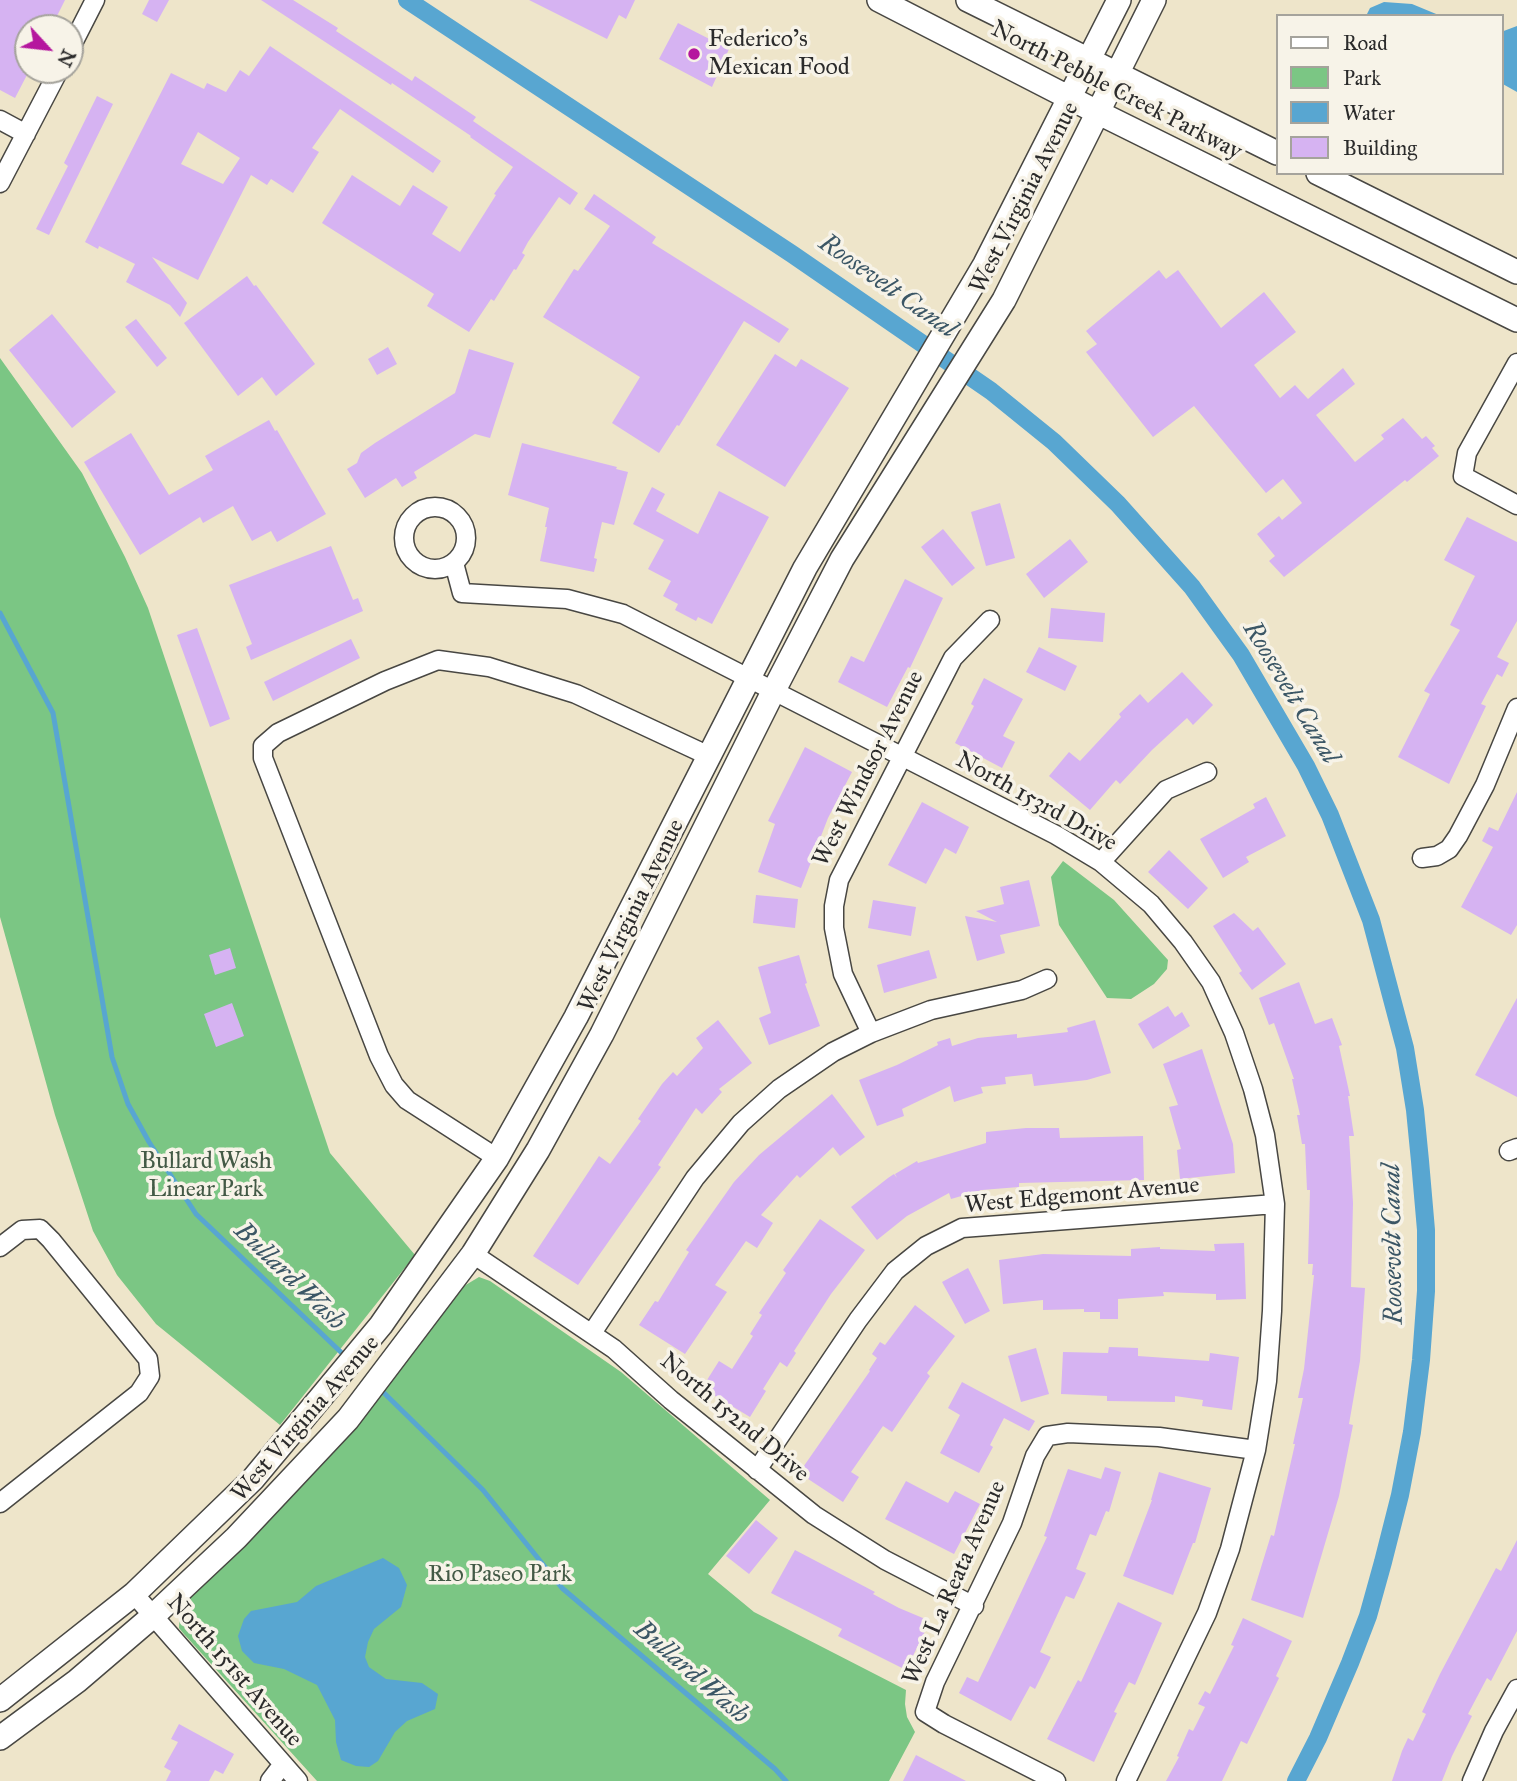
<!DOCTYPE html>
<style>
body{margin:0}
#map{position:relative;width:1517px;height:1781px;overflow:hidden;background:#eee5ca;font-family:"IM FELL Great Primer",serif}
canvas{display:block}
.legend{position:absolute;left:1276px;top:14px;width:228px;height:161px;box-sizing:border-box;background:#f7f3e8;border:2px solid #a5a39c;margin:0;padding:9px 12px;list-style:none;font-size:21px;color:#2b2b2b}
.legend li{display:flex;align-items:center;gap:14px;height:35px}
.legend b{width:35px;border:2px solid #a5a39c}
.north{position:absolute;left:14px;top:14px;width:70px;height:70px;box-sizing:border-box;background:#f7f3e8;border:2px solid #a5a39c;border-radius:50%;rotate:117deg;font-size:19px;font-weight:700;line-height:28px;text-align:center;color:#2b2b2b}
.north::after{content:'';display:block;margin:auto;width:24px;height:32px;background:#b5179e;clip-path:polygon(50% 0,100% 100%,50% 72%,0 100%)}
</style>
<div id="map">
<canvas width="1517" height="1781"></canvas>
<ul class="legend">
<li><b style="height:9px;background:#fff"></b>Road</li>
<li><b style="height:19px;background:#7bc684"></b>Park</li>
<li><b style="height:19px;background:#58a6d1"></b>Water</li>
<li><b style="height:19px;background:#d6b3f2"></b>Building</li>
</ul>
<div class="north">N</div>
</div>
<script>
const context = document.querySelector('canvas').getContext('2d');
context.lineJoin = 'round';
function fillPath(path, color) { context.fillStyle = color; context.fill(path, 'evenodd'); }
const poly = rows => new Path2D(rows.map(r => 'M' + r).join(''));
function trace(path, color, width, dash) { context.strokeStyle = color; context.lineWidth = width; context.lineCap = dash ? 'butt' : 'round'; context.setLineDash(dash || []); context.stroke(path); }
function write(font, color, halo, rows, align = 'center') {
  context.font = font + ' "IM FELL Great Primer",serif'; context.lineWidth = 7; context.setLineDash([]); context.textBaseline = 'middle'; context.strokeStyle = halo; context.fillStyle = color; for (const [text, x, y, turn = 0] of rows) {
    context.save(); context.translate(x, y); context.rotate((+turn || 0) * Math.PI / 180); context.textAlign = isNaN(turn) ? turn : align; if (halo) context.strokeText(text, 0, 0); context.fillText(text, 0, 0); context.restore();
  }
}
const green = poly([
 [0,358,82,473,125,557,148,608,330,1153,415,1255,280,1425,156,1324,117,1275,93,1231,55,1115,0,917],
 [1063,861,1114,900,1168,960,1167,969,1154,984,1131,999,1107,998,1059,925,1051,877],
 [479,1277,490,1281,621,1372,770,1500,708,1574,754,1612,906,1690,905,1704,907,1717,915,1732,889,1781,317,1781,183,1633,179,1628,180,1609,189,1599,230,1560,301,1487,379,1396,464,1286]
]);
const water = poly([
 [1384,2,1412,4,1441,16,1366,16,1370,8],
 [1517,26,1517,92,1501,83,1501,32],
 [383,1558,399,1568,407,1585,401,1607,374,1629,368,1642,365,1657,369,1667,386,1679,422,1683,438,1694,435,1709,407,1721,395,1732,378,1761,369,1767,356,1766,341,1760,336,1742,335,1720,317,1685,284,1669,254,1663,242,1651,238,1636,244,1619,251,1611,297,1602,316,1586]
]);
const stream = poly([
 [0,613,53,713,112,1057,128,1104,149,1142,196,1214,346,1357],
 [379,1388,483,1490,562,1588,775,1769,786,1781]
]);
const canal = poly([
 [407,0,792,254,991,391,1054,442,1118,504,1192,587,1241,655,1306,766,1330,815,1371,920,1405,1048,1415,1110,1420,1161,1426,1230,1426,1291,1421,1360,1412,1432,1400,1495,1383,1562,1368,1616,1350,1663,1318,1738,1296,1781]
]);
const building = poly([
 [0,0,65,0,51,28,28,28,28,73,15,98,0,90],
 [149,0,169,0,157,22,142,14],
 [261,0,293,0,338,28,336,31,412,81,415,76,476,117,473,121,578,193,570,205,559,197,528,242,522,253,525,255,516,270,514,269,494,301,491,299,469,332,427,306,434,294,322,223,352,175,400,206,413,185,448,207,432,234,460,252,496,195,494,194,513,167,470,137,471,136,392,83,391,85],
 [529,0,635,0,626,19,619,15,607,39],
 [678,23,729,49,712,87,659,59],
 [270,46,441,161,433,173,340,109,312,148,319,152,293,193,271,179,267,185,251,175,198,280,152,257,187,303,180,317,170,305,126,282,135,264,99,246,98,249,85,242,171,73,204,89,207,83,226,92,240,70,249,76],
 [198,132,240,158,223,184,181,164],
 [97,96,113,104,49,235,36,229,68,166,64,163],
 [594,194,656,237,652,243,789,329,779,343,744,321,679,426,677,425,659,453,612,423,640,377,543,317,574,269,578,271,610,226,584,209],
 [1159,270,1166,279,1178,270,1221,328,1264,292,1296,332,1254,365,1280,398,1295,385,1308,399,1343,368,1355,384,1316,415,1355,462,1384,439,1381,435,1403,418,1422,439,1426,436,1435,446,1432,448,1439,456,1407,482,1405,480,1284,577,1269,561,1275,556,1257,534,1279,516,1282,520,1302,503,1283,479,1266,493,1194,406,1153,437,1086,352,1097,344,1086,331],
 [247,276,254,286,256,285,315,364,276,396,262,377,238,396,184,323],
 [52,314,116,392,72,428,9,350],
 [136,319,167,358,157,367,125,327],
 [388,347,397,364,377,375,368,359],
 [469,349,514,363,490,438,475,434,414,472,417,478,402,487,396,478,365,498,347,469,357,463,361,453,375,443,455,393],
 [775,354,796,367,801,359,849,388,785,487,716,445],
 [269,420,275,431,277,430,326,514,277,542,271,531,252,541,233,506,203,523,200,517,140,555,84,462,131,433,169,495,213,470,205,456],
 [522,443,617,467,616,469,628,472,614,525,602,522,594,558,597,559,594,572,540,561,547,527,545,527,549,508,508,495],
 [652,487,665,494,656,511,698,534,719,491,769,517,712,624,698,617,696,621,675,610,678,604,663,596,671,581,648,569,664,540,633,524],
 [1000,503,1015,558,986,566,971,512],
 [1467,517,1517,542,1517,621,1497,657,1509,663,1502,677,1497,674,1481,704,1486,706,1449,784,1398,757,1430,694,1424,691,1460,630,1450,625,1475,576,1444,560],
 [943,529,975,568,952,586,921,547],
 [1070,539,1088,562,1044,598,1026,574],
 [331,546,353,600,358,598,363,611,251,660,246,647,252,644,229,585],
 [905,579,943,598,910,668,908,667,887,707,838,682,851,656,864,662],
 [1051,608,1105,613,1103,642,1048,638],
 [197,628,230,719,210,727,177,635],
 [351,639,360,658,273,701,264,682],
 [1039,647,1077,666,1065,691,1026,672],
 [1182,672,1213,705,1193,725,1187,718,1152,750,1120,784,1116,780,1090,810,1049,776,1069,752,1080,761,1121,717,1119,714,1140,694,1148,703],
 [984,678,1023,699,1003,736,1015,742,1002,768,955,743,974,706,971,704],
 [805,747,852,772,828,818,801,888,758,872,775,824,768,821],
 [1517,792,1517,925,1511,935,1461,907,1493,847,1482,841,1489,827,1498,831],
 [1266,797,1286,836,1246,857,1249,862,1223,878,1200,839,1255,808,1253,804],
 [922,802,969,827,956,854,945,848,926,884,888,865],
 [1169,850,1208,888,1188,909,1148,872],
 [1029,880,1040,926,1000,935,1005,953,977,961,965,916,997,922,976,911,1004,904,1000,887],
 [756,895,798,899,795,928,753,923],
 [873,900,916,907,911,936,868,928],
 [1234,913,1253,931,1258,927,1286,964,1252,990,1239,973,1242,971,1213,926],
 [230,948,236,968,215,975,209,955],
 [929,950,937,978,884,993,877,965],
 [799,955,807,983,805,984,820,1026,769,1045,759,1018,771,1013,758,967],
 [1299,982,1315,1024,1332,1018,1342,1045,1339,1046,1350,1096,1348,1096,1354,1136,1349,1136,1353,1203,1351,1287,1365,1288,1360,1361,1349,1424,1353,1425,1339,1496,1303,1618,1251,1600,1271,1535,1274,1536,1295,1444,1293,1444,1303,1398,1298,1398,1304,1369,1314,1275,1312,1275,1313,1264,1308,1264,1310,1190,1307,1190,1305,1144,1302,1144,1297,1115,1300,1115,1292,1079,1294,1079,1274,1023,1269,1025,1259,998],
 [1517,998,1517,1097,1475,1075],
 [232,1003,244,1036,216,1047,204,1014],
 [1168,1006,1175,1017,1182,1012,1190,1026,1153,1049,1138,1024],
 [718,1020,752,1063,719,1089,722,1092,702,1114,696,1108,658,1165,661,1167,578,1285,533,1256,599,1156,610,1164,641,1121,638,1119,662,1084,673,1072,677,1076,703,1048,696,1038],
 [1095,1020,1111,1073,1087,1080,1034,1086,1032,1074,1005,1077,1006,1084,981,1087,983,1093,954,1102,950,1086,902,1109,904,1116,877,1126,859,1080,897,1065,938,1045,937,1042,950,1038,952,1046,978,1038,1017,1034,1017,1038,1068,1032,1067,1028],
 [1202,1049,1233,1144,1235,1173,1180,1179,1177,1150,1181,1149,1169,1107,1178,1105,1163,1064],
 [832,1094,865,1137,840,1156,833,1147,800,1178,797,1175,761,1215,773,1223,757,1248,746,1241,715,1285,727,1292,685,1354,639,1325,655,1301,658,1302,689,1252,686,1250,734,1182,759,1155],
 [1026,1128,1059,1128,1060,1138,1143,1136,1144,1180,1019,1183,1019,1187,982,1190,951,1199,949,1193,907,1216,877,1240,851,1207,888,1178,894,1174,897,1178,895,1174,917,1161,918,1163,986,1143,986,1132],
 [820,1219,865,1250,831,1294,794,1351,796,1353,787,1367,780,1362,763,1389,766,1391,750,1417,702,1388,719,1361,732,1369,753,1336,750,1334,762,1315,759,1313,786,1273,783,1270],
 [1244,1243,1246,1299,1216,1300,1216,1294,1163,1292,1164,1296,1118,1299,1118,1319,1100,1319,1100,1312,1084,1312,1084,1309,1043,1310,1043,1300,1003,1304,999,1260,1043,1254,1131,1256,1131,1249,1160,1247,1160,1249,1215,1251,1214,1244],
 [968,1268,990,1311,965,1324,942,1282],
 [915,1305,955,1336,927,1373,930,1376,892,1432,883,1426,851,1472,859,1477,843,1502,799,1473,870,1371,869,1370,877,1358,872,1354,880,1342,885,1345],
 [1109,1347,1138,1348,1138,1356,1209,1361,1210,1353,1239,1357,1232,1410,1202,1406,1203,1400,1175,1396,1175,1402,1107,1401,1107,1396,1061,1394,1063,1352,1108,1353],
 [1036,1348,1049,1394,1021,1402,1008,1356],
 [962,1382,1035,1421,1029,1431,1004,1418,990,1445,993,1447,979,1473,940,1453,960,1415,948,1408],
 [1105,1467,1121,1472,1109,1512,1106,1511,1096,1536,1090,1534,1076,1569,1086,1573,1074,1599,1066,1596,1040,1652,1051,1657,1035,1689,1030,1686,1011,1721,959,1693,967,1677,978,1682,1009,1618,1047,1537,1044,1536,1068,1469,1101,1479],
 [1159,1472,1211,1488,1195,1543,1193,1543,1173,1595,1123,1576,1152,1500,1151,1500],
 [906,1481,948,1503,955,1491,980,1504,954,1554,885,1519],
 [756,1520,778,1538,749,1574,726,1556],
 [1517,1540,1517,1631,1491,1681,1487,1678,1468,1714,1472,1716,1452,1756,1442,1781,1392,1781,1402,1751,1408,1738,1413,1741,1426,1714,1422,1712,1440,1674,1496,1568,1501,1571],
 [795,1550,875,1592,873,1594,899,1608,930,1621,906,1670,838,1636,842,1629,771,1593],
 [1118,1602,1162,1623,1135,1685,1129,1682,1114,1712,1117,1713,1094,1762,1047,1739,1078,1680,1081,1682],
 [1243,1618,1292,1641,1276,1676,1279,1678,1247,1744,1241,1741,1222,1781,1166,1781,1179,1757,1177,1756,1189,1729,1193,1731,1205,1707,1198,1704,1205,1691,1210,1694,1234,1646,1231,1645],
 [179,1724,234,1754,223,1774,215,1770,209,1781,166,1781,171,1771,164,1767,178,1742,171,1739],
 [916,1755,966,1781,903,1781]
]);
const minor = poly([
 [70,49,95,0],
 [0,120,26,134],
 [0,183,59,70],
 [1517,363,1467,453,1463,476,1517,505],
 '404 538a31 31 0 1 1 62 0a31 31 0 1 1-62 0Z',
 [454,563,462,593,567,599,623,614,1056,835,1101,862,1151,904,1183,942,1211,982,1234,1033,1253,1089,1265,1135,1275,1204,1272,1311,1267,1381,1256,1450,1230,1549,1207,1613,1126,1781],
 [1422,858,1437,856,1449,849,1458,836,1485,785,1517,708],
 [1101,862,1166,790,1207,772],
 [871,1033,843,974,834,928,834,906,839,880,953,658,990,620],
 [1509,1151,1517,1148],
 [497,1158,407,1100,394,1085,379,1056,263,758,263,746,278,733,385,681,438,660,489,667,576,694,707,755],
 [0,1247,22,1230,40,1229,51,1240,148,1359,150,1376,139,1393,0,1503],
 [473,1254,614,1349,671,1400,814,1515,885,1560,974,1606],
 [592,1333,695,1178,741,1123,779,1089,833,1052,871,1033,931,1010,1022,990,1047,979],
 [757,1470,858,1320,895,1271,926,1246,962,1228,1275,1204],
 [134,1594,298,1781],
 [270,1781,283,1764],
 [1056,1781,944,1724,925,1712,935,1682,1012,1523,1035,1456,1047,1436,1068,1433,1159,1437,1256,1450],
 [1472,1781,1494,1731,1517,1689]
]);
const major = poly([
 [879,0,1099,113,1517,320],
 [968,0,1277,153],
 [1318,173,1517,272],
 [0,1700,134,1594,253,1479,381,1325,497,1158,576,1017,805,568,985,264,1119,0],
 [0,1738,77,1681,153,1616,236,1538,348,1419,473,1254,538,1150,602,1034,773,692,842,559,1004,300,1154,0]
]);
const markers = [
 [694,54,7,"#b5179e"]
];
const poiNames = [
 ["Federico's",708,40],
 ["Mexican Food",708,68]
];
const streetNames = [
 ["North Pebble Creek Parkway",1116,91,27],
 ["West Virginia Avenue",1025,198,-63],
 ["West Windsor Avenue",869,769,-63],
 ["North 153rd Drive",1036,802,29],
 ["West Virginia Avenue",632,916,-64],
 ["West Edgemont Avenue",1082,1196,-5],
 ["North 152nd Drive",734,1418,40],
 ["West Virginia Avenue",306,1419,-49],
 ["West La Reata Avenue",955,1583,-66],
 ["North 151st Avenue",234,1671,49]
];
const parkNames = [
 ["Bullard Wash",206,1162],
 ["Linear Park",206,1190],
 ["Rio Paseo Park",500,1575]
];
const waterNames = [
 ["Roosevelt Canal",887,287,35],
 ["Roosevelt Canal",1290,693,59],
 ["Roosevelt Canal",1394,1244,-91],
 ["Bullard Wash",289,1277,44],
 ["Bullard Wash",691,1673,41]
];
fillPath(green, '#7bc684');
fillPath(water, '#58a6d1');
trace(stream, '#58a6d1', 5);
trace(canal, '#58a6d1', 18);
fillPath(building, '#d6b3f2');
trace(minor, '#484743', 21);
trace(major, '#484743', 26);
trace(minor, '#fff', 18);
trace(major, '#fff', 23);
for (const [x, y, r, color] of markers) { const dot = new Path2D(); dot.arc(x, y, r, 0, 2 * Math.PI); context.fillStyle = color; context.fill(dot); trace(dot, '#f7f3e8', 2.5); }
write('24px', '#2b2b2b', '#f7f3e8', poiNames, 'left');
write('24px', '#2b2b2b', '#f7f3e8', streetNames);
write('24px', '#435a46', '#f7f3e8', parkNames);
write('italic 26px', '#3b5665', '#f7f3e8', waterNames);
</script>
